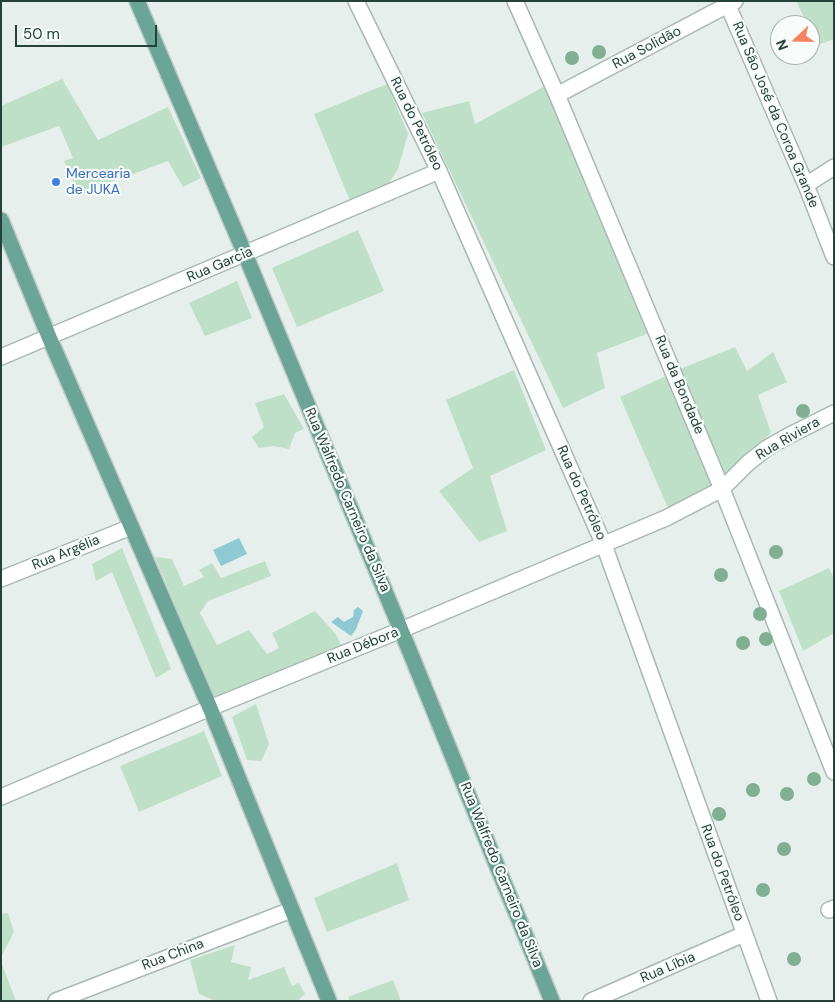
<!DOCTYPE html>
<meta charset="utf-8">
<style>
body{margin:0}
#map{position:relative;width:835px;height:1002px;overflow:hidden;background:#e6efeb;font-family:"DM Sans",sans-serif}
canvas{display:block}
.frame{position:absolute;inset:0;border:2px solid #24423a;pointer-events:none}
.north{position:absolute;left:770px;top:15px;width:50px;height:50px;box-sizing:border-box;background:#f7fbf9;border:1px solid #a3b1ad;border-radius:50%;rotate:249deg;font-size:14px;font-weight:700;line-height:20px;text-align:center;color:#24423a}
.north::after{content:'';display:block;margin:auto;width:18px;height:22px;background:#f4845f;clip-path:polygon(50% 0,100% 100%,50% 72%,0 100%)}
.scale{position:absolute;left:15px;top:25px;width:142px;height:22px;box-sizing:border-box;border:2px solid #24423a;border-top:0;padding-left:6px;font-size:15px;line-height:18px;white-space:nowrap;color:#24423a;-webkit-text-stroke:4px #f7fbf9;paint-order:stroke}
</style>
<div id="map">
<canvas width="835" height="1002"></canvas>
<div class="frame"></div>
<div class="north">N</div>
<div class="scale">50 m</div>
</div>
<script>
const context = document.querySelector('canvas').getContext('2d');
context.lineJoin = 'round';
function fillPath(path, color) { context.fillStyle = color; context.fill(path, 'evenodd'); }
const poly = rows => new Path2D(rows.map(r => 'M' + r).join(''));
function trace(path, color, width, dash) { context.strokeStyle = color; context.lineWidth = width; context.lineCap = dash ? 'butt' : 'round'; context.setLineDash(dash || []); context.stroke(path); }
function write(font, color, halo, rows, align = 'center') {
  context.font = font + ' "DM Sans",sans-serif'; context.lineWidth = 4.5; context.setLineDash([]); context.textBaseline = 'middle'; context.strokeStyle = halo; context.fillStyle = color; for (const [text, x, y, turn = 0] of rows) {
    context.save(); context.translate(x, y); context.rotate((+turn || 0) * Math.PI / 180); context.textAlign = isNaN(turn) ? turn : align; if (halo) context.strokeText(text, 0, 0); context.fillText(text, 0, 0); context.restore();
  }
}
const green = poly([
 [796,1,834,1,834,39,818,45,810,30,810,25,808,25],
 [62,79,98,140,168,107,201,178,183,187,168,161,79,194,64,161,73,158,59,126,1,147,1,106],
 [387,84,408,134,398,169,386,188,351,203,314,114],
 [547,85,649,333,597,353,605,388,563,408,422,113,469,101,475,124],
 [358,230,384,291,297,327,272,268],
 [237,281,252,318,205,336,189,303],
 [735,347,747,371,773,352,787,382,758,395,771,433,725,477,680,369],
 [514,370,546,450,490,476,507,531,479,542,439,491,473,468,446,400],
 [666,376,712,485,668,508,620,397],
 [284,394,304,429,295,433,289,449,274,446,259,448,252,437,264,427,255,403],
 [122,548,171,669,156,678,112,572,96,581,92,564],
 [155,557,172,559,184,586,204,577,199,570,212,563,221,578,265,561,271,576,208,601,200,613,217,645,249,630,267,654,279,648,272,633,315,611,335,633,343,648,215,700],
 [829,568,834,578,834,633,803,651,779,591],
 [256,704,269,744,261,761,247,760,232,717],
 [204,731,222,776,139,812,120,766],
 [397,863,409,900,327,932,314,898],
 [8,913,14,932,1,957,1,914],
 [235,945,231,962,251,967,248,980,284,967,292,986,299,983,305,994,297,1001,216,1001,199,994,190,960],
 [1,962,16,1001,1,1001],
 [393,980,401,1001,350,1001,348,997]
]);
const water = poly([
 [239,538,247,554,221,566,213,550],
 [358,607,363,611,356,629,351,636,331,622,338,617,344,622,353,617,354,610]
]);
const minor = poly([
 [356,1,439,171,604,545,769,1001],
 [515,1,557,95,722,489,834,772],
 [726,1,806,185,834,257],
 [557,95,735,1],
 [806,185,834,167],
 [1,357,439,171],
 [1,579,131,527],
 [1,797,210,708,401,630,666,518,722,489,748,463,767,448,788,436,834,413],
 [829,910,834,908],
 [56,1001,291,910],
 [591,1001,744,934]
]);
const major = poly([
 [137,1,245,254,401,630,552,1001],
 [1,220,49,337,210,708,329,1001]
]);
const trees = [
 [599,52],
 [572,58],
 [803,411],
 [776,552],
 [721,575],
 [760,614],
 [766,639],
 [743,643],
 [814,779],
 [753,790],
 [787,794],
 [719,814],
 [784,849],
 [763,890],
 [794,959]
];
const markers = [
 [56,182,5,"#3f7fe0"]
];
const streetNames = [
 ["Rua Solidão",647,48,-28],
 ["Rua São José da Coroa Grande",775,115,67],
 ["Rua do Petróleo",416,124,64],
 ["Rua Garcia",220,265,-23],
 ["Rua da Bondade",679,385,67],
 ["Rua Riviera",788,439,-30],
 ["Rua do Petróleo",581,493,66],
 ["Rua Walfredo Carneiro da Silva",347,500,67],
 ["Rua Argélia",66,553,-22],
 ["Rua Débora",363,646,-22],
 ["Rua do Petróleo",722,873,70],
 ["Rua Walfredo Carneiro da Silva",501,875,68],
 ["Rua China",173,955,-21],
 ["Rua Líbia",668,968,-23]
];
const shopNames = [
 ["Mercearia",66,174],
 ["de JUKA",66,190]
];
fillPath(green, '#bfe0c8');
fillPath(water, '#8ec9d4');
trace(minor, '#a8b8b2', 18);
trace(major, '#c2cac8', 18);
trace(minor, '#fff', 15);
trace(major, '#6aa596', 15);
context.fillStyle = '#80af93';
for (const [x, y] of trees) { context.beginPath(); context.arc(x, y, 7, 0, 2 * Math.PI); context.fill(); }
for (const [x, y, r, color] of markers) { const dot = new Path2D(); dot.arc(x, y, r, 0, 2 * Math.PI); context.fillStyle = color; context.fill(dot); trace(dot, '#f7fbf9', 2); }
write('14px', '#24423a', '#f7fbf9', streetNames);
write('14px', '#366cbe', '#f7fbf9', shopNames, 'left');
</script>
